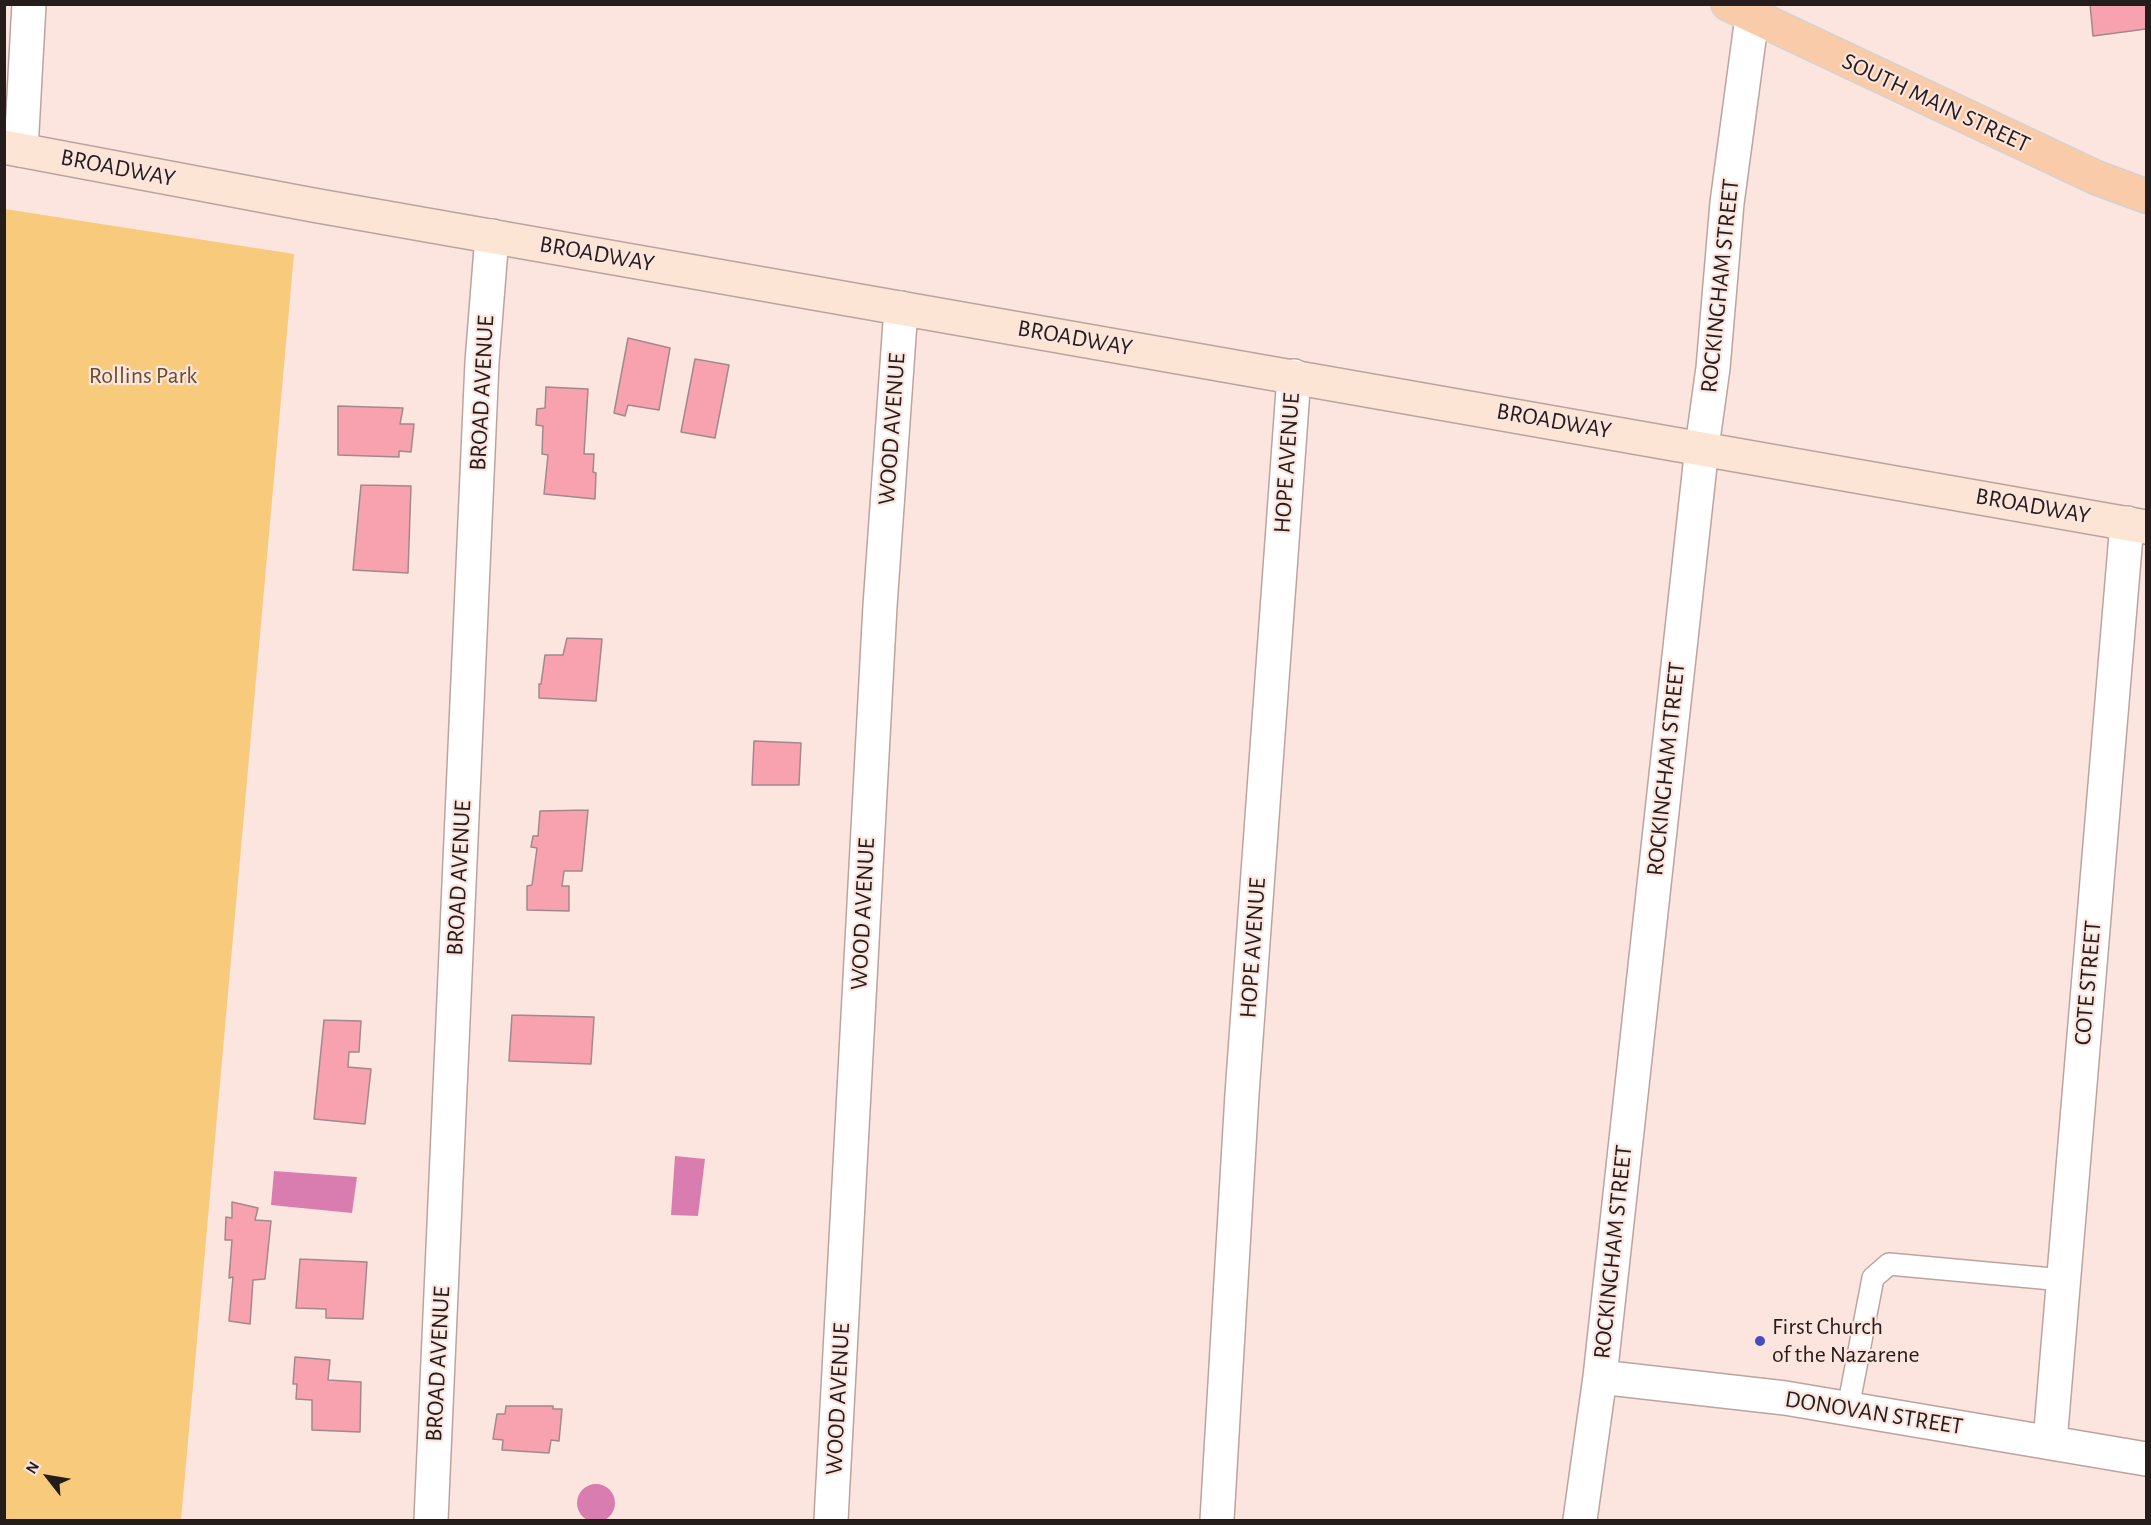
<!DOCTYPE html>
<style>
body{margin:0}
#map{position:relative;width:2151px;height:1525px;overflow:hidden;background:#fde5df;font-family:"Alegreya Sans",sans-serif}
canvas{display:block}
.frame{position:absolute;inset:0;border:6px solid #251d1b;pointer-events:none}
.north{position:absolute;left:18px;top:1447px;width:60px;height:60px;-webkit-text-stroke:4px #fde5df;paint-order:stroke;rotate:301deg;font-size:16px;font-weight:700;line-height:24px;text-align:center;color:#251d1b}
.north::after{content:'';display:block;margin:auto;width:21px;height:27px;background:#251d1b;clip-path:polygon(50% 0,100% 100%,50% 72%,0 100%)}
</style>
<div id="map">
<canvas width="2151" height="1525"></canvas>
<div class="frame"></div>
<div class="north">N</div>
</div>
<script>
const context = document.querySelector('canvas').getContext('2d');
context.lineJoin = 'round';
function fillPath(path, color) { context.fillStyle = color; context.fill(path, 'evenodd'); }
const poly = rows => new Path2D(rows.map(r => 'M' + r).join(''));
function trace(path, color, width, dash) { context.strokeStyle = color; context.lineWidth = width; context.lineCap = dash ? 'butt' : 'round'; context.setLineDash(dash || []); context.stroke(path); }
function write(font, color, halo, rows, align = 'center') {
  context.font = font + ' "Alegreya Sans",sans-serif'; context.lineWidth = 4.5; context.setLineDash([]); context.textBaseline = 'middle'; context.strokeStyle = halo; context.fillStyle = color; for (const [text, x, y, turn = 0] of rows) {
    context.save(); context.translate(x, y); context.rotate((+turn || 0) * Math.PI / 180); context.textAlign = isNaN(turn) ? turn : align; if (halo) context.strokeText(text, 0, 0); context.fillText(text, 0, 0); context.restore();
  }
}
const green = poly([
 [5,209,294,254,181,1520,5,1520]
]);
const water = poly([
 [675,1156,705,1159,698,1216,671,1215],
 [274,1171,357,1177,352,1213,271,1205],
 '577 1503a19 19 0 1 1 38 0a19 19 0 1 1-38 0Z'
]);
const building = poly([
 [2090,4,2146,4,2146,29,2093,36,2090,4],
 [628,338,670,348,659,410,628,405,625,416,614,413,628,338],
 [695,359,729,365,715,438,681,432,695,359],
 [546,387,588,389,584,454,594,454,593,472,596,473,595,499,544,494,548,455,542,454,543,426,536,425,537,409,545,408,546,387],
 [338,406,403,408,400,424,414,424,411,452,399,451,399,457,338,455,338,406],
 [361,485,411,486,408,573,353,570,361,485],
 [567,638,602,639,596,701,539,698,539,684,541,684,545,655,563,655,567,638],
 [754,741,801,743,799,785,752,785,754,741],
 [588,810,582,871,564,871,562,886,569,886,569,911,527,910,527,886,532,885,537,848,531,847,533,836,538,836,540,811,588,810],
 [512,1015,594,1017,591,1064,509,1061,512,1015],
 [324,1020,361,1021,359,1052,349,1052,348,1067,371,1069,365,1124,314,1119,324,1020],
 [232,1202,258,1208,255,1220,271,1221,265,1279,253,1280,250,1324,229,1321,233,1277,229,1278,232,1240,225,1240,226,1217,232,1218,232,1202],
 [300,1259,367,1262,363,1319,326,1318,326,1309,296,1308,300,1259],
 [295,1357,330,1360,328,1380,361,1382,360,1432,312,1430,312,1400,296,1399,297,1384,293,1384,295,1357],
 [506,1406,553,1406,553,1409,562,1409,559,1441,551,1440,549,1453,502,1450,503,1440,493,1439,497,1414,505,1414,506,1406]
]);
const lane = poly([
 [1848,1408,1873,1278,1889,1264,2063,1280]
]);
const street = poly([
 [21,150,29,4],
 [1600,1377,1785,1398,2146,1459],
 [2050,1442,2127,523],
 [431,1520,482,362,492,236],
 [831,1520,880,606,901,308],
 [1217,1520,1242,1094,1294,376],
 [1580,1520,1600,1377,1702,447,1713,368,1727,203,1752,17]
]);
const secondary = poly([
 [4,147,313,205,2146,527]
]);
const primary = poly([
 [1728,4,2097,178,2146,196]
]);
const markers = [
 [1760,1341,6,"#474bc0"]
];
const streetNames = [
 ["SOUTH MAIN STREET",1936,103,25],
 ["BROADWAY",118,168,11],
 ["BROADWAY",597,254,10],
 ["ROCKINGHAM STREET",1720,286,-84],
 ["BROADWAY",1075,338,10],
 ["BROAD AVENUE",482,393,-87],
 ["BROADWAY",1554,421,10],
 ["WOOD AVENUE",892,429,-86],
 ["HOPE AVENUE",1287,463,-86],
 ["BROADWAY",2033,506,10],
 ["ROCKINGHAM STREET",1666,769,-84],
 ["BROAD AVENUE",459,878,-87],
 ["WOOD AVENUE",863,914,-87],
 ["HOPE AVENUE",1253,948,-86],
 ["COTE STREET",2088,983,-85],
 ["ROCKINGHAM STREET",1613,1252,-84],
 ["BROAD AVENUE",438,1364,-87],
 ["WOOD AVENUE",838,1399,-87],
 ["DONOVAN STREET",1874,1413,9]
];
const parkNames = [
 ["Rollins Park",143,376]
];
const poiNames = [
 ["First Church",1772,1327],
 ["of the Nazarene",1772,1355]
];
fillPath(green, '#f8cb7c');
fillPath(water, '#d97db0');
fillPath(building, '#f8a2af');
trace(building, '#a0898c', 1.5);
trace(lane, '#bba49f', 24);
trace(street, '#bba49f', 36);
trace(secondary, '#bba49f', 36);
trace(primary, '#d3d2d1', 36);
trace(lane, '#fff', 21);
trace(street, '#fff', 33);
trace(secondary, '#fce5d4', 33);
trace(primary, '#facba9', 33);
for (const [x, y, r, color] of markers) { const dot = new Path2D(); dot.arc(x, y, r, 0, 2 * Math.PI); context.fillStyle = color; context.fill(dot); trace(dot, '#fde5df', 2); }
write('24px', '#251d1b', '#fde5df', streetNames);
write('24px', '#675029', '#fde5df', parkNames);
write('24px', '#251d1b', '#fde5df', poiNames, 'left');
</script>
